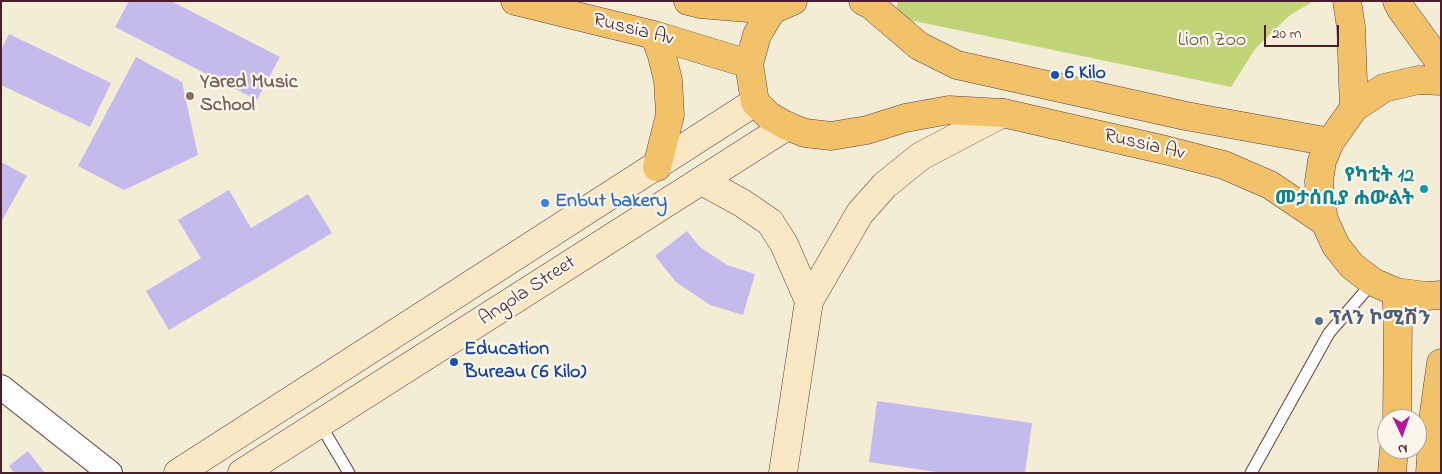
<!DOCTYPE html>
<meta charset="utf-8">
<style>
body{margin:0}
#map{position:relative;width:1442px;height:474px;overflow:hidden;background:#f3edd6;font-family:"Indie Flower",sans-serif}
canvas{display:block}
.frame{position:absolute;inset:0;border:2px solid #4a1f2b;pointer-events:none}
.north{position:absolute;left:1377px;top:409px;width:50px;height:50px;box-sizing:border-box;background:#fbf7ec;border:1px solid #b4a19f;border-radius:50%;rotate:177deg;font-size:14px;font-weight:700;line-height:20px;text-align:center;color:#4a1f2b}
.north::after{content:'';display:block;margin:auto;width:18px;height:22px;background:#b5179e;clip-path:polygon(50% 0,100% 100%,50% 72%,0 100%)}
.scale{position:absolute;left:1264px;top:25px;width:75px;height:22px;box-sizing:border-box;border:2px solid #4a1f2b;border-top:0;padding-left:6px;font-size:15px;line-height:18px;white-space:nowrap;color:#4a1f2b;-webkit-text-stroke:4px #fbf7ec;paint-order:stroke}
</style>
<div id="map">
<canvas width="1442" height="474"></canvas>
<div class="frame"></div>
<div class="north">N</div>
<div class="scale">20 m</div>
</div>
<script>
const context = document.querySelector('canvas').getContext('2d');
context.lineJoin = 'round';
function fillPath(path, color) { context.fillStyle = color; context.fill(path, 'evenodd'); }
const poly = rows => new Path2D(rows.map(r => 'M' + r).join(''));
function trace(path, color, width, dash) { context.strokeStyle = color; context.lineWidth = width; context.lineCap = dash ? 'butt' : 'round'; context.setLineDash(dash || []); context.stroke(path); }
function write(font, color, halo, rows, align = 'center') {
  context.font = font + ' "Indie Flower","Noto Sans Ethiopic",sans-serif'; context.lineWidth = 4.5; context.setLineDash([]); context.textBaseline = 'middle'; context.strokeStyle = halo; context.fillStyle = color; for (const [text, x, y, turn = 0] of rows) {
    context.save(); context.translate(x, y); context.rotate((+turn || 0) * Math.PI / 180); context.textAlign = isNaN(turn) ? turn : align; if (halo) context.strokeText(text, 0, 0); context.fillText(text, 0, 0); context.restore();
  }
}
const green = poly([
 [898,1,1314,1,1290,15,1255,49,1231,87,895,17]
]);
const building = poly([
 [129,1,171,1,280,57,257,100,115,27],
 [9,34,111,83,90,127,1,85,1,50],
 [136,57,182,82,198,155,124,190,78,166],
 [1,162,27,176,1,222],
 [229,190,251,228,308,194,332,233,169,330,146,291,201,258,178,220],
 [687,231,700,247,727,265,755,274,743,315,710,305,676,282,655,256],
 [877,401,1032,423,1025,473,943,473,869,462],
 [28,451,45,473,14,473,9,466]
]);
const service = poly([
 [320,424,349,473],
 [1251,473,1329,333,1373,282]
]);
const minor = poly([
 [1,387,110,473]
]);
const secondary = poly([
 [702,181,742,203,770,222,784,244,809,301],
 [178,473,755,102],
 [242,473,787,126],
 [783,473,809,301,860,213,885,185,921,156,1003,113]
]);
const primary = poly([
 [515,1,654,35,749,64],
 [688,1,700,4,772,10],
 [793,1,772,10,757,35,749,64,755,102,769,116,787,126,805,133,831,136,867,130,905,118,949,110,1003,113,1165,150,1224,165,1270,185,1325,222],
 [863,1,871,5,919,46,957,65,1186,116,1330,142],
 [1347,1,1351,27,1354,108],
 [1397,1,1401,9,1441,64],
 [654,35,661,52,668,80,670,115,657,167],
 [1441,81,1418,80,1384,88,1354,108,1330,142,1322,161,1319,181,1320,202,1325,222,1336,246,1352,266,1373,282,1396,292,1426,296,1441,295],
 [1396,292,1398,319,1397,419],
 [1392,473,1394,449],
 [1430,473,1434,413,1441,363]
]);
const markers = [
 [1055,75,5,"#1a4fb4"],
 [190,96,5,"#8d6e63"],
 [1424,189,5,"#0f9aa8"],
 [545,203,5,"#3f7fe0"],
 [1319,321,5,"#5c6f8a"],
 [454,362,5,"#1a4fb4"]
];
const streetNames = [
 ["Russia Av",633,31,14],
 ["Russia Av",1144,146,13],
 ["Angola Street",528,292,-33]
];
const parkNames = [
 ["Lion Zoo",1212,42]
];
const transitNames = [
 ["6 Kilo",1065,75],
 ["Education",464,351],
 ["Bureau (6 Kilo)",464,374]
];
const educationNames = [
 ["Yared Music",200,84],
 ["School",200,107]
];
const cultureNames = [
 ["የካቲት 12",1414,178],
 ["መታሰቢያ ሐውልት",1414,201]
];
const shopNames = [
 ["Enbut bakery",555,203]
];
const serviceNames = [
 ["ፕላን ኮሚሽን",1329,321]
];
fillPath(green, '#c0d478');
fillPath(building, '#c4baec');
trace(service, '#633e45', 13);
trace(minor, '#633e45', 26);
trace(secondary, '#633e45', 29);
trace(primary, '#633e45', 29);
trace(service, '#fff', 11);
trace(minor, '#fff', 24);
trace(secondary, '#fae7c3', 28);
trace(primary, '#f2c26a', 28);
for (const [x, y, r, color] of markers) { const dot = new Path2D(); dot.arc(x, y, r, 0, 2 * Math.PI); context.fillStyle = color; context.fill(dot); trace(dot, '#fbf7ec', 2); }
write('20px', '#4a1f2b', '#fbf7ec', streetNames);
write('20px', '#684c3e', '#fbf7ec', parkNames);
write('bold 20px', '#164399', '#fbf7ec', transitNames, 'left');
write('bold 20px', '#785e54', '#fbf7ec', educationNames, 'left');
write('bold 20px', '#0d838f', '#fbf7ec', cultureNames, 'right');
write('bold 20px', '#366cbe', '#fbf7ec', shopNames, 'left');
write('bold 20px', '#4e5e75', '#fbf7ec', serviceNames, 'left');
</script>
